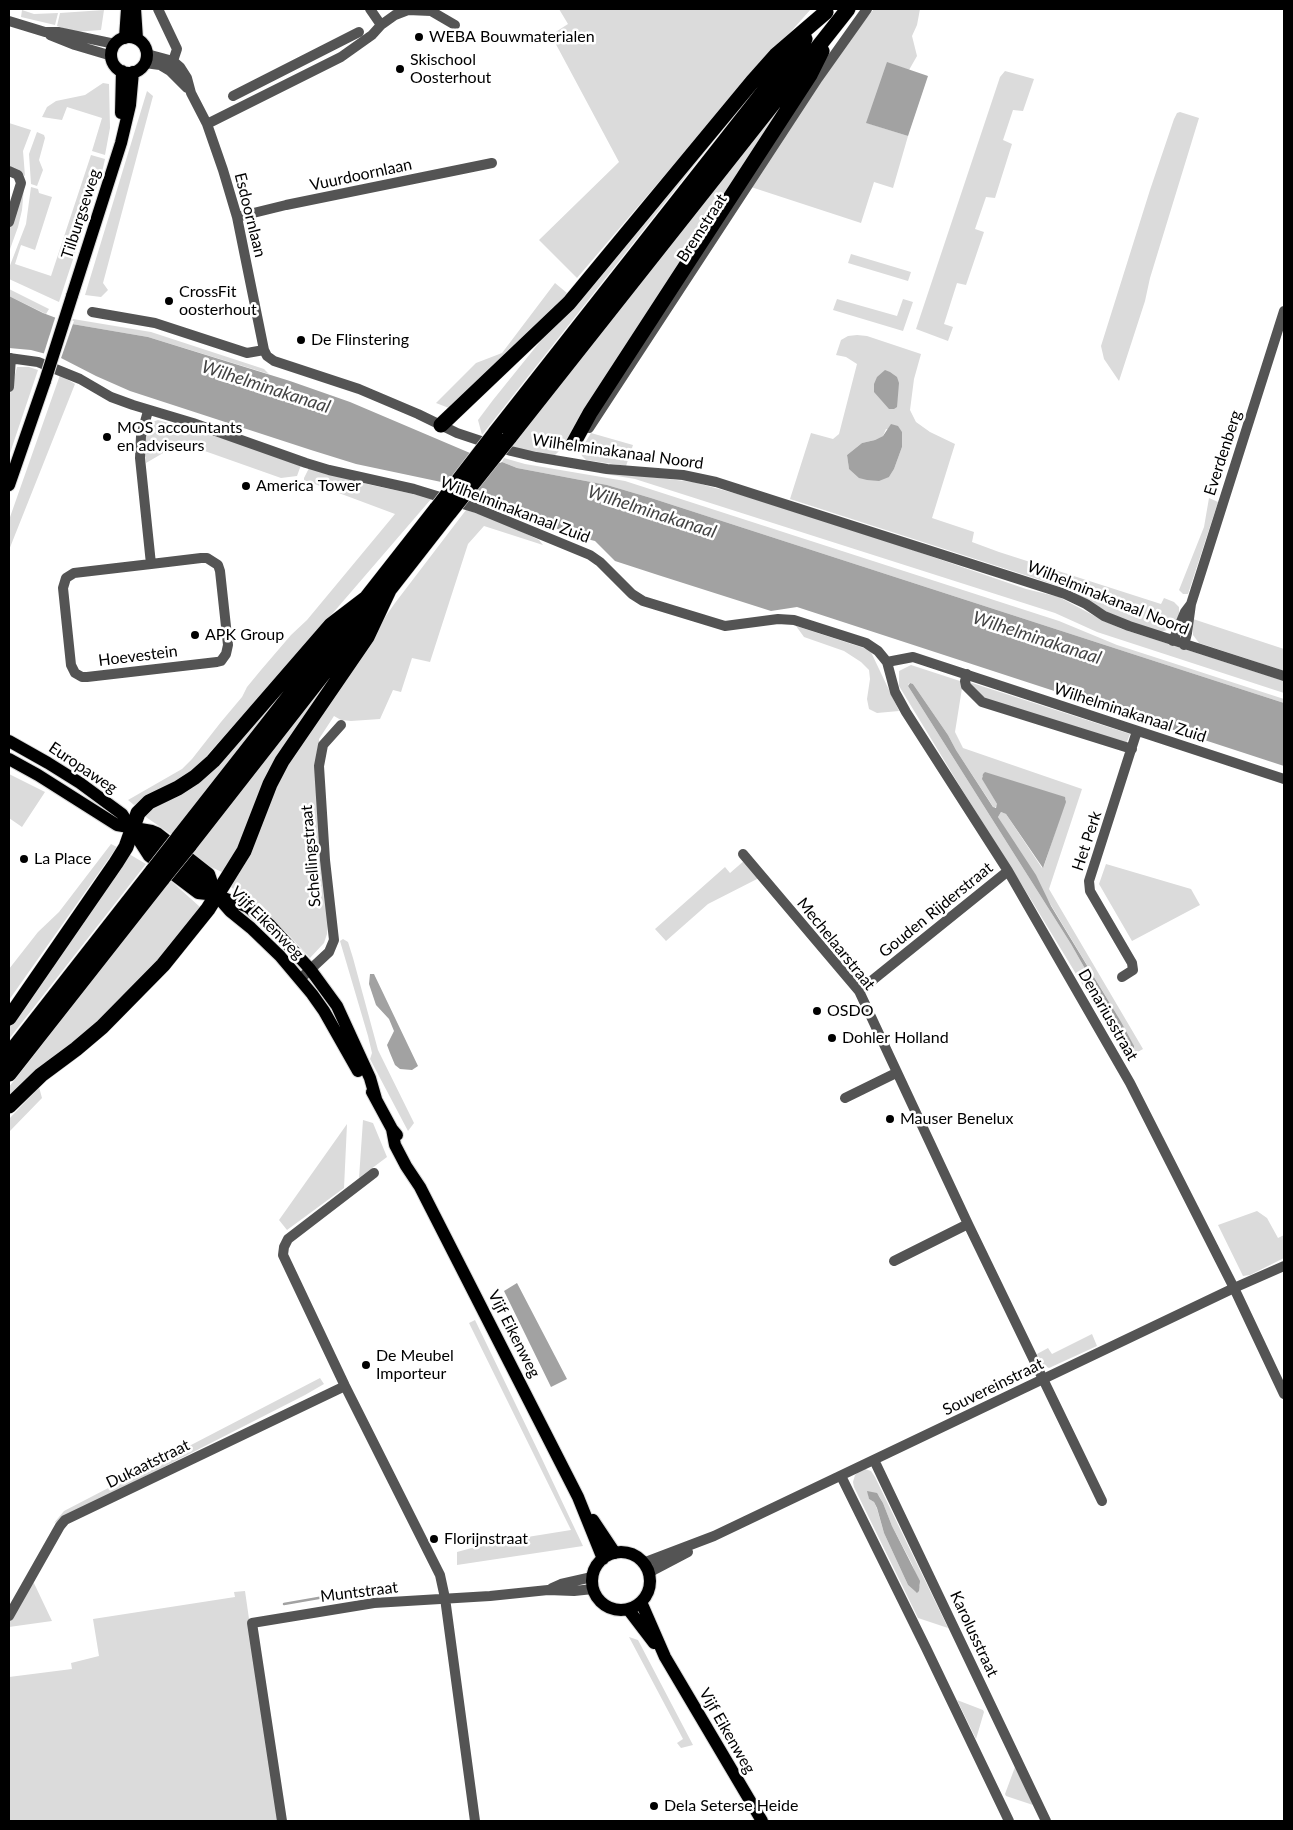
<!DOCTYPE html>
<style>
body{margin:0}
#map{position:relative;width:1293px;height:1830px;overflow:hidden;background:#fff;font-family:Lato,sans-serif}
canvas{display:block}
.frame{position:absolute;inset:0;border:10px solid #000;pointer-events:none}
</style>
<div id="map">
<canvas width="1293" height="1830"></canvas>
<div class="frame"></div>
</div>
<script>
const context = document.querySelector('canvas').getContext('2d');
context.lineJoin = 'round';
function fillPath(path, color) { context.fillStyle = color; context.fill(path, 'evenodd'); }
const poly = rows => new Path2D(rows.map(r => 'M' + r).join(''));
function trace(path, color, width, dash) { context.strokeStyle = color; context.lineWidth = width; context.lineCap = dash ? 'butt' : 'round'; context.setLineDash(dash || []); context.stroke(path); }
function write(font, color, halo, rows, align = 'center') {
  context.font = font + ' Lato,sans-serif'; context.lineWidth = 5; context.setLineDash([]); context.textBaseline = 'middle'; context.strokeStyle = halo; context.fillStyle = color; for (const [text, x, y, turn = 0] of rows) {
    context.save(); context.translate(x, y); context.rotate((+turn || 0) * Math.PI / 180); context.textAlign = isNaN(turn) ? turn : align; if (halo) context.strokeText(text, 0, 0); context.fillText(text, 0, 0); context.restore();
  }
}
const green = poly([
 [559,9,811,9,705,128,577,278,539,240,619,162,551,35,568,24],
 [874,9,920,9,917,25,912,36,917,56,909,70,888,63,867,123,908,136,893,188,874,182,861,223,751,187,850,38],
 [22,10,34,14,58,13,55,25,21,17],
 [104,10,101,30,74,32,57,26,60,13],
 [1005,71,1034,79,1023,111,1013,110,1003,140,1012,144,995,198,986,197,975,229,984,232,966,285,957,283,944,324,953,327,948,341,916,329,1000,77],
 [766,74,642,232,482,435,478,420,493,400,559,318],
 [800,78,601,386,565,445,555,455,549,456,540,456,512,446],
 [103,83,109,84,110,128,105,155,92,151,102,118,67,107,62,120,42,117,47,107,56,101,85,95],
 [147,91,153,96,103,283,108,290,101,297,85,295],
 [1180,112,1199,118,1150,278,1145,301,1119,381,1104,359,1101,346,1150,190,1174,119,1177,113],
 [9,123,31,130,23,151,25,176,18,170,9,167],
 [37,132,44,135,45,138,39,160,43,170,37,186,31,184,29,154],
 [91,155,105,159,103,168,59,302,9,279,9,268,26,224,31,187,38,189,39,193,52,197,35,250,21,245,15,264,51,276],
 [24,187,22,210,18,227,9,252,9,230],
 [851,254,911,272,908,281,848,263],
 [555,283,567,293,553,313,454,410,436,403,476,363,502,353],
 [9,289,49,309,46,314,9,296],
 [837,299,897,316,903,299,913,302,903,331,833,310],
 [73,319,151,332,264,369,269,374,148,337,72,324,71,323],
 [857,335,867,336,921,354,914,379,910,410,916,422,930,432,955,444,932,518,974,532,972,542,999,552,1161,604,1164,598,1174,602,1179,607,1179,614,1173,628,1161,632,1129,622,1109,613,1068,589,790,499,811,433,833,439,839,434,857,364,846,357,836,355,841,340,848,336],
 [886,429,902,432,902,447,894,469,889,477,849,469,847,455,862,443,875,440,883,436],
 [17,367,29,367,38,370,9,456,9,397],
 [60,375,75,384,9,550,9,520],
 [158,420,225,439,301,465,297,476,281,478,199,449,175,446,146,463,144,447,147,428,152,422],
 [591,433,633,445,626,466,586,460,582,456,580,451],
 [504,458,525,464,625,481,1059,621,1117,645,1284,699,1284,703,651,498,607,485,517,468,502,462],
 [309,468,371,485,432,498,289,664,193,771,134,805,128,800,182,769,192,759,221,722,242,697,247,687,261,670,291,635,307,620,395,514,304,480,304,478],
 [599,471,693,482,745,496,901,546,1026,589,1059,597,1102,620,1122,629,1284,681,1284,693,1097,632,1055,613,635,479,599,473],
 [1209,498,1218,502,1188,594,1183,594,1179,590,1204,527],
 [466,510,500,521,539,540,543,545,484,526,468,544,430,662,412,658,401,692,393,690,380,719,351,721,341,720,334,716,319,739,328,922,327,934,324,943,310,958,287,933,231,887,231,883,269,794,364,647,395,603],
 [1193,619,1284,649,1284,671,1199,643,1193,635],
 [796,626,870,650,899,711,877,713,869,709,867,699,870,679,869,670,861,662,844,651,804,637],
 [356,644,246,832,226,874,209,866,192,853],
 [314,655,172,835,143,815,148,808,186,791],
 [911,665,963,682,955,732,963,748,1082,789,1049,889,1143,1049,1127,1058,1030,898,964,793,899,686,899,671],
 [909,683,913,684,948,735,956,750,994,808,997,806,997,804,983,780,982,776,1066,799,1044,866,1042,868,1006,814,1001,812,998,817,1120,1020,1130,1048,1071,944,908,686],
 [969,682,1130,734,1126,744,980,697],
 [9,774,45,792,22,827,9,818],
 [111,844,117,847,9,1000,9,969,38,932,59,912],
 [129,854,146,864,9,1039,9,1023],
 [745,860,759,878,708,904,666,941,655,929,725,867,730,873],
 [1106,864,1191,889,1200,905,1132,941,1099,884],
 [170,880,200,907,169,949,123,998,9,1103,9,1087],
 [343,939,348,942,353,958,378,1050,414,1123,408,1131,370,1059,372,1053,368,1036,340,941],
 [39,1087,42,1098,9,1132,9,1119],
 [363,1120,373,1123,387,1157,359,1178],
 [347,1124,344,1188,287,1230,279,1220],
 [1257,1211,1267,1218,1278,1238,1284,1235,1284,1258,1250,1275,1243,1276,1218,1225],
 [475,1320,542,1459,583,1546,457,1565,457,1552,490,1543,571,1530,469,1323],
 [1092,1334,1097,1346,1049,1368,1041,1364,1037,1354,1048,1348,1052,1354],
 [320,1378,324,1384,305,1395,54,1523,64,1511],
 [865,1469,871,1471,875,1477,948,1628,918,1618,854,1487,853,1482,855,1475,858,1472],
 [868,1493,873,1493,879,1496,883,1503,892,1526,912,1564,920,1585,916,1592,908,1585,884,1533,877,1509,874,1502,869,1499],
 [32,1579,52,1621,9,1627,10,1619],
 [245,1591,278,1821,9,1821,9,1677,72,1669,71,1663,99,1656,93,1619,235,1597,234,1592],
 [629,1637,638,1640,693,1745,681,1748,677,1743,683,1739],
 [957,1700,983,1710,984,1712,976,1739],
 [1015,1767,1033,1805,1006,1796,1005,1794]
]);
const water = poly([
 [887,62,928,76,908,136,866,123],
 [9,296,43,313,72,324,148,337,290,381,350,402,470,453,500,463,502,462,517,468,607,485,651,498,1284,703,1284,766,797,607,771,611,658,575,615,561,595,541,571,535,488,498,446,483,356,464,311,450,130,391,96,376,61,358,31,350,9,348],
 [885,370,890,372,897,377,899,383,897,407,894,409,889,409,874,392,874,384,877,377],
 [891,424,898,426,902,432,902,447,894,469,889,477,879,481,867,480,859,478,849,469,847,455,862,443,875,440,883,436],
 [910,683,913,684,948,735,956,750,993,807,996,808,997,804,982,779,983,774,985,772,1065,797,1066,802,1043,868,1006,814,1001,812,998,817,1036,875,1051,906,1120,1020,1134,1046,1134,1049,1130,1048,1071,944,908,686],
 [370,974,374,974,418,1066,412,1070,400,1069,395,1065,390,1053,387,1045,394,1031,389,1019,376,1005,369,984],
 [517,1283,567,1379,551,1387,504,1291],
 [867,1491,877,1493,883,1503,892,1526,920,1581,919,1591,917,1593,908,1585,884,1533,877,1508,874,1502,869,1499]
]);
const pier = poly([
 [56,315,74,321,60,361,43,356]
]);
const stream = poly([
 [284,1604,393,1585]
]);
const minor = poly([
 [158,9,177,49,173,61],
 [370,9,381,25],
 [9,21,45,32,58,32,115,44],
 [50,35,75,45,112,56],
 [147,54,173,61,180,67,187,78,191,93,207,124,223,170,237,217,264,350,267,356,274,361,359,389,418,414,457,433,511,451,536,457,607,469,683,475,716,482,1065,594,1086,604,1104,616,1129,626,1284,676],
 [145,63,160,65,170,71,187,88],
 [233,96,359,32],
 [207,124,341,57,372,35,381,25,395,15,408,10,431,11,455,25],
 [9,171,18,175,21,183,9,222],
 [237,217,286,205,492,163],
 [92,312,155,323,247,353,264,350],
 [9,358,38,362,80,379,111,397,133,405,193,423,306,463,329,470,414,489,476,508,590,555,600,562,632,594,643,601,725,626,778,619,794,620,866,643,878,651,887,662,895,692,906,712,1008,871,1130,1083,1234,1288,1284,1394],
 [9,387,11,358],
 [148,411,141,436,140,458,151,564,74,573,66,578,63,588,71,665,75,673,82,677,87,677,217,662,221,661,226,654,228,645,220,571,218,565,207,558,201,558,151,564],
 [589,428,818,78,867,9],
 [1191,604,1284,311],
 [1173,641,1185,612,1191,604,1187,633,1184,645],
 [887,662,913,657,1284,779],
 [967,674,965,681,966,686,982,702,1132,749],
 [743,854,859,991,968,1224,1102,1501],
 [1122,977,1133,970,1132,963,1090,891,1089,881,1137,731],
 [300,979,329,952,334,940,325,860,319,766,323,745,341,725],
 [859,991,1008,871],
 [845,1098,896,1073],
 [374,1173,288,1239,284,1247,283,1255,345,1386,440,1575,445,1598,475,1821],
 [894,1261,968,1224],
 [874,1460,1046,1821],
 [841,1476,926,1648,1009,1821],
 [643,1563,714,1536,1234,1288,1284,1266],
 [648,1573,688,1552],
 [552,1588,561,1584,592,1577],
 [9,1616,60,1526,65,1520,345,1386],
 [282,1821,252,1623,374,1603,490,1596,548,1590,574,1591,593,1589]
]);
const major = poly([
 [135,9,137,39],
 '111 55a18 18 0 1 1 36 0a18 18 0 1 1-36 0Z',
 [125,38,127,9],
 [121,113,122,71],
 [72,296,121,143,130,105,133,72],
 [9,485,45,381],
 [9,741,48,763,80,783,122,814,149,856,194,890,198,893,216,895,248,907,270,925,310,969,337,1006,370,1078,376,1099],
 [9,759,38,775,117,825,152,831,157,833,209,874,216,895],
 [139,833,216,895,230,911,251,928,280,956,312,994,324,1011,358,1071],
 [372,1092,392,1129,397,1135],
 [392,1129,395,1145,406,1166,420,1187,578,1497,603,1559],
 [593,1520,615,1553],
 '592 1581a29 29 0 1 1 58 0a29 29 0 1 1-58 0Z',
 [641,1602,665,1657,762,1821],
 [628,1609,654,1643]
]);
const highway = poly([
 [441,425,569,303,752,82,776,55,826,12],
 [495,433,805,39],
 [509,438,848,9],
 [573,444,590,413,810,75,822,51],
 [178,838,437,508],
 [189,846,450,512],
 [9,1018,116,863,126,847,138,813,149,802,178,788,195,777,213,761,331,625,365,599],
 [9,1054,153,870],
 [9,1074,163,878],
 [9,1106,41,1075,76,1049,102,1027,163,965,208,909,244,851,270,784,282,761,367,637,390,588]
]);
const majorBridge = poly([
 [45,381,72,296]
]);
const highwayBridge = poly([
 [437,508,495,433],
 [450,512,509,438],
 [153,870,178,838],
 [163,878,189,846]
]);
const markers = [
 [419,37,5,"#000"],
 [400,69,5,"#000"],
 [169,301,5,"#000"],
 [301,340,5,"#000"],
 [107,437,5,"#000"],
 [246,486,5,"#000"],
 [195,635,5,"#000"],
 [24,859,5,"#000"],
 [817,1011,5,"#000"],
 [832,1038,5,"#000"],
 [890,1119,5,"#000"],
 [366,1365,5,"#000"],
 [434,1539,5,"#000"],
 [654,1806,5,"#000"]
];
const poiNames = [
 ["WEBA Bouwmaterialen",429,37],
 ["Skischool",410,60],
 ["Oosterhout",410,78],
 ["CrossFit",179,292],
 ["oosterhout",179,310],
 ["De Flinstering",311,340],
 ["MOS accountants",117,428],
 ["en adviseurs",117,446],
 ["America Tower",256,486],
 ["APK Group",205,635],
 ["La Place",34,859],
 ["OSDO",827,1011],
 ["Dohler Holland",842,1038],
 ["Mauser Benelux",900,1119],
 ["De Meubel",376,1356],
 ["Importeur",376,1374],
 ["Florijnstraat",444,1539],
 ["Dela Seterse Heide",664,1806]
];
const streetNames = [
 ["Vuurdoornlaan",361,175,-12],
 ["Tilburgseweg",81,214,-72],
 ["Esdoornlaan",250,215,76],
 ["Bremstraat",702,228,-57],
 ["Wilhelminakanaal Noord",618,452,8],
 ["Everdenberg",1223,453,-72],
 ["Wilhelminakanaal Zuid",515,510,21],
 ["Wilhelminakanaal Noord",1108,598,22],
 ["Hoevestein",138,656,-7],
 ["Wilhelminakanaal Zuid",1130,713,18],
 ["Europaweg",83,768,34],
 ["Het Perk",1087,841,-72],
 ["Schellingstraat",311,856,-95],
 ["Gouden Rijderstraat",936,910,-39],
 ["Vijf Eikenweg",267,923,45],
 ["Mechelaarstraat",836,944,51],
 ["Denariusstraat",1108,1015,60],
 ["Vijf Eikenweg",514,1334,63],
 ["Souvereinstraat",993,1387,-26],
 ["Dukaatstraat",148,1464,-26],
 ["Muntstraat",359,1592,-7],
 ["Karolusstraat",974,1634,65],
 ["Vijf Eikenweg",727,1731,60]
];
const waterNames = [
 ["Wilhelminakanaal",266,387,18],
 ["Wilhelminakanaal",652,512,18],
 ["Wilhelminakanaal",1037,638,18]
];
fillPath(green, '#dbdbdb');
fillPath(water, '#a2a2a2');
fillPath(pier, '#fff');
trace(stream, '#a2a2a2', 2.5);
trace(major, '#dbdbdb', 14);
trace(highway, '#dbdbdb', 16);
trace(minor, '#545454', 10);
trace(major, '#000', 12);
trace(highway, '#000', 15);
trace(majorBridge, '#dbdbdb', 14, []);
trace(highwayBridge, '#dbdbdb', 16, []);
trace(majorBridge, '#000', 12);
trace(highwayBridge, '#000', 15);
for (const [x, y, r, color] of markers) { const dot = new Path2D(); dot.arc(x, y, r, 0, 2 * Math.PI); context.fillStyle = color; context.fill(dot); trace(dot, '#fff', 2); }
write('16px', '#000', '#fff', poiNames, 'left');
write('16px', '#000', '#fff', streetNames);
write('italic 18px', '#434343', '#fff', waterNames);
</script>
